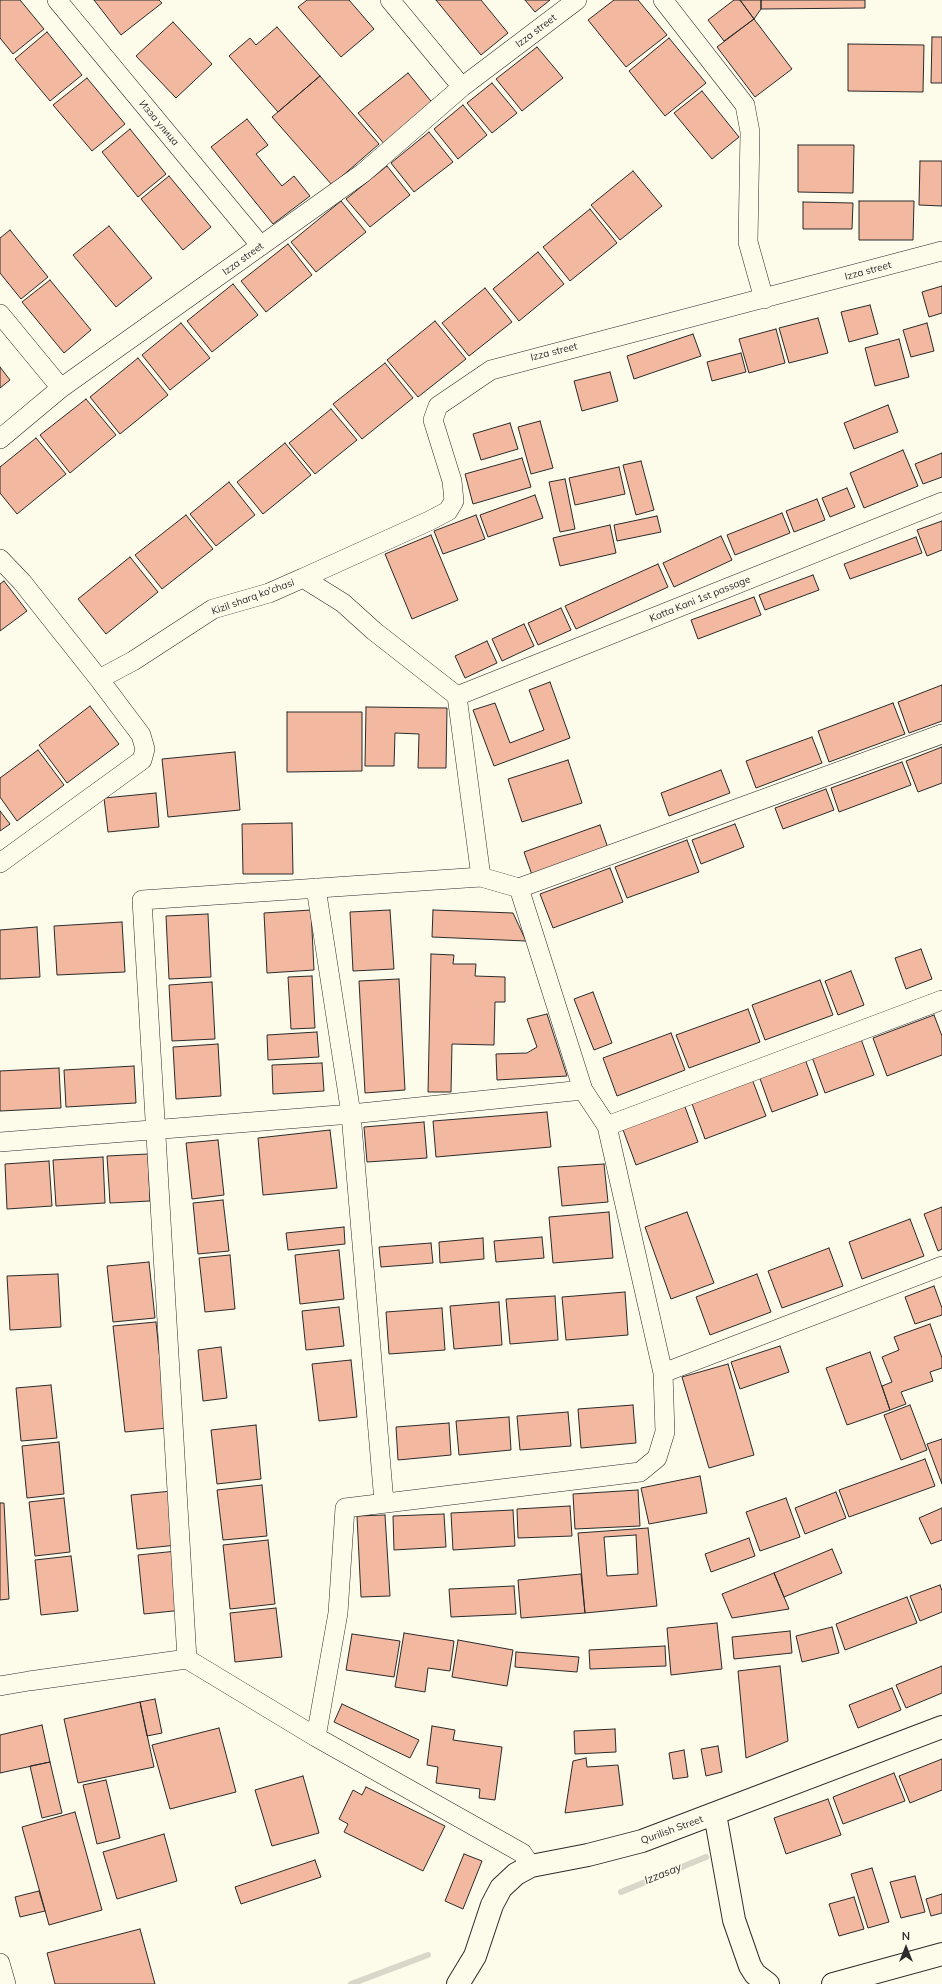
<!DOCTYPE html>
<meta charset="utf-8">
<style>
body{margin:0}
#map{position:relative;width:942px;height:1984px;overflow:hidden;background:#fdfbea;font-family:Mulish,sans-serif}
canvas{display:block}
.north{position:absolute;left:886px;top:1928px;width:40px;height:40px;-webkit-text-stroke:3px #fdfbea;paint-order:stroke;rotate:0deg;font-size:11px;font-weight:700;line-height:16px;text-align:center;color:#2b2b2b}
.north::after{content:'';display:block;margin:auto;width:14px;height:18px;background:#2b2b2b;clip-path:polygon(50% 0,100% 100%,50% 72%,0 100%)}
</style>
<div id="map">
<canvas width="942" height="1984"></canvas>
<div class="north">N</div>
</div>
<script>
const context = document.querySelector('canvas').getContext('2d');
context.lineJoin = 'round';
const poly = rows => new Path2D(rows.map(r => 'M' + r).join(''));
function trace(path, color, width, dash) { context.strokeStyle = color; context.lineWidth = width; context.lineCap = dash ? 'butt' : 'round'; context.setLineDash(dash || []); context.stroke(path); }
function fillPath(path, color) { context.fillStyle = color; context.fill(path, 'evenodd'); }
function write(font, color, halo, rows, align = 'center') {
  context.font = font + ' Mulish,sans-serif'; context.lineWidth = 3; context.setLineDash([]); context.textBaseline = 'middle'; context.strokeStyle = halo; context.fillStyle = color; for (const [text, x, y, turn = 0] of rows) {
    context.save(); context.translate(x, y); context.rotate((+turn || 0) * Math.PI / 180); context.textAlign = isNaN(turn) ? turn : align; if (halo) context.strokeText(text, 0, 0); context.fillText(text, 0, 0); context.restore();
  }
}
const stream = poly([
 [621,1892,706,1857],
 [351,1984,428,1955]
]);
const building = poly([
 [0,0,20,0,44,29,13,54,0,38,0,0],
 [94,0,159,0,162,3,121,35,94,0],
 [307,0,349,0,374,29,341,57,298,7,307,0],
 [436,0,481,0,508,33,481,55,436,0],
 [525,0,550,0,535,12,525,0],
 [614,0,638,0,667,35,626,67,588,20,614,0],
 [734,0,740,0,754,19,724,41,708,20,734,0],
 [740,0,761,0,761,9,754,19,740,0],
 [761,0,865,0,865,8,761,9,761,0],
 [754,19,792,69,755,97,717,47,754,19],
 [173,22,212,64,176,98,136,56,173,22],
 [277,27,320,76,278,112,229,56,250,38,256,45,277,27],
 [47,32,82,75,50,101,15,59,47,32],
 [932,37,942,37,942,83,931,83,932,37],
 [669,38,706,83,665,116,629,71,669,38],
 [848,44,924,45,923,92,848,91,848,44],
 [537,47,563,78,522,111,496,79,537,47],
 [408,73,435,106,386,146,358,113,408,73],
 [320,76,379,144,332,185,272,117,320,76],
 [87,78,125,124,92,151,53,105,87,78],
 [492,83,517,113,492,133,467,103,492,83],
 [702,91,739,137,712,159,674,113,702,91],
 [463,105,487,135,458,159,434,129,463,105],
 [247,119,268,145,256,154,282,186,294,176,310,196,273,224,211,147,247,119],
 [130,129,166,174,138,197,102,152,130,129],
 [429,132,453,162,414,192,391,163,429,132],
 [798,145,854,145,853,193,798,192,798,145],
 [920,161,942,161,942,206,919,205,920,161],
 [387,166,410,195,370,227,346,199,387,166],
 [633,171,662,206,620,240,591,205,633,171],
 [169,176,211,227,183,250,141,199,169,176],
 [341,201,366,232,316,272,291,242,341,201],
 [859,201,914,201,913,240,859,240,859,201],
 [803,202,853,203,852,229,803,229,803,202],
 [590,209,617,243,570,281,543,247,590,209],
 [109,226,152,278,116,307,73,255,109,226],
 [10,230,48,277,21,299,0,273,0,238,10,230],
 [288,244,312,275,266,312,241,281,288,244],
 [538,252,564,284,519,321,493,289,538,252],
 [50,280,91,330,64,353,22,302,50,280],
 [233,284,258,315,212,352,187,321,233,284],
 [942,286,942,313,929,317,922,292,942,286],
 [485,288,512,322,469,356,442,323,485,288],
 [870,305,878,334,849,342,841,312,870,305],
 [818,318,828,353,789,363,779,328,818,318],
 [435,321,466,359,418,397,387,360,435,321],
 [181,323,210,358,170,390,142,355,181,323],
 [927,323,934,351,911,357,903,330,927,323],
 [776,329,785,363,749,373,739,339,776,329],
 [693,334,701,356,634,379,627,356,693,334],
 [899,339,909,377,875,386,865,348,899,339],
 [741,353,746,372,712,381,707,362,741,353],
 [138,358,168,395,120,434,90,397,138,358],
 [385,363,413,398,362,439,333,404,385,363],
 [0,367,10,380,0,388,0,367],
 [610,372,618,401,582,411,574,381,610,372],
 [86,399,116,435,70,473,40,435,86,399],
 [888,405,898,432,854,449,844,423,888,405],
 [331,409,357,440,315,474,289,443,331,409],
 [540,421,553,468,531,474,518,427,540,421],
 [510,423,518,449,481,460,473,434,510,423],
 [36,438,66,474,17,514,0,493,0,467,36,438],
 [285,443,311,475,263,514,237,482,285,443],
 [903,450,918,486,864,508,850,473,903,450],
 [942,453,942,477,923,484,915,464,942,453],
 [522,458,531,487,473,504,465,474,522,458],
 [641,461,654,510,636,515,623,465,641,461],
 [619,467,625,494,575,505,569,478,619,467],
 [565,479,575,529,560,532,549,482,565,479],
 [229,482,255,515,216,546,190,514,229,482],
 [847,488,855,507,830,517,822,498,847,488],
 [535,495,543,518,488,537,480,515,535,495],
 [817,499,825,520,794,532,786,511,817,499],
 [782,513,790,533,735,555,727,535,782,513],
 [186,515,213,549,162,589,135,555,186,515],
 [476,515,485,539,443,554,434,531,476,515],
 [657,516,661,532,617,541,614,525,657,516],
 [942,521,942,550,927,556,917,530,942,521],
 [610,525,616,553,560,566,553,538,610,525],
 [431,535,458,600,412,619,385,554,431,535],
 [721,536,732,560,674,587,663,563,721,536],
 [916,537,922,553,850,579,844,564,916,537],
 [130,557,158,592,106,634,78,599,130,557],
 [658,564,668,587,576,629,565,606,658,564],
 [813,575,819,590,765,610,759,595,813,575],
 [4,581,27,611,0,631,0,584,4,581],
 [754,597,761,615,698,639,691,620,754,597],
 [561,608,571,630,538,645,528,623,561,608],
 [524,624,534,646,502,661,492,639,524,624],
 [487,641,497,663,465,678,455,656,487,641],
 [550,682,570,738,494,766,473,710,495,703,510,743,544,730,529,690,550,682],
 [942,685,942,721,909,733,898,702,942,685],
 [893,703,905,734,829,762,818,731,893,703],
 [90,706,119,744,67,783,39,745,90,706],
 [366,707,447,708,446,768,418,768,419,734,395,733,394,766,365,766,366,707],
 [287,712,362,712,362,771,287,772,287,712],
 [812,737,822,763,756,788,746,761,812,737],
 [942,747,942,783,918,792,906,761,942,747],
 [38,750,64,785,17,821,0,797,0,778,38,750],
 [235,752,240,810,168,817,162,759,235,752],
 [568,760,582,803,522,822,508,779,568,760],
 [902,762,911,785,839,812,831,788,902,762],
 [721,770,730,793,669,816,661,793,721,770],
 [826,789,834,810,783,829,775,808,826,789],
 [156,793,159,827,108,832,104,798,156,793],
 [0,811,10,824,0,831,0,811],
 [292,823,293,874,243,874,242,824,292,823],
 [735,824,744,847,701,864,692,840,735,824],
 [600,825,608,848,532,875,524,852,600,825],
 [687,840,699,872,627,898,615,867,687,840],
 [610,868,623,902,553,928,540,894,610,868],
 [311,910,314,970,267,973,264,913,311,910],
 [390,910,394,969,353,971,350,912,390,910],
 [433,910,513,913,526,941,432,937,433,910],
 [208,914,211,977,169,979,166,916,208,914],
 [122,922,125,972,57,975,54,926,122,922],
 [37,927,40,977,0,979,0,930,37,927],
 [921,949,932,979,906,989,895,958,921,949],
 [431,954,454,955,453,964,476,964,475,976,505,977,505,1002,495,1002,494,1045,452,1044,451,1092,428,1092,431,954],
 [851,971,864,1005,838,1015,825,981,851,971],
 [312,976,315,1028,291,1029,288,977,312,976],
 [399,979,405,1090,365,1093,359,981,399,979],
 [820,980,833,1015,765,1040,752,1005,820,980],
 [212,982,215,1039,172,1041,169,985,212,982],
 [593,992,612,1043,594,1050,574,999,593,992],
 [748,1009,760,1042,689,1068,676,1035,748,1009],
 [547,1014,567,1076,497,1080,496,1054,527,1053,537,1047,527,1019,547,1014],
 [934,1015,942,1036,942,1055,887,1076,873,1038,934,1015],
 [317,1032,319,1057,268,1060,267,1035,317,1032],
 [671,1033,685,1070,617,1096,603,1058,671,1033],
 [861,1039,874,1075,825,1093,812,1057,861,1039],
 [218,1044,221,1096,176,1099,173,1047,218,1044],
 [805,1059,818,1095,772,1112,759,1076,805,1059],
 [322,1063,324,1091,273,1094,272,1065,322,1063],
 [134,1066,136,1103,66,1107,64,1070,134,1066],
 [59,1068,61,1108,0,1111,0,1071,59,1068],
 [752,1079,766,1116,705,1139,691,1101,752,1079],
 [684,1104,698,1142,636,1165,622,1127,684,1104],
 [547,1112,551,1147,436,1157,433,1121,547,1112],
 [424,1122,427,1158,367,1162,364,1127,424,1122],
 [330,1130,337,1188,263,1195,258,1138,330,1130],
 [218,1140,224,1195,192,1199,186,1143,218,1140],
 [148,1154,150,1201,110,1203,107,1156,148,1154],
 [103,1157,105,1203,56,1206,53,1160,103,1157],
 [49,1161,52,1206,7,1209,5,1164,49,1161],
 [604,1164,608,1202,562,1206,558,1167,604,1164],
 [223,1200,229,1251,198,1254,193,1203,223,1200],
 [942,1207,942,1249,938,1251,924,1214,942,1207],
 [609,1212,613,1258,553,1263,549,1217,609,1212],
 [687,1212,714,1283,671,1299,645,1227,687,1212],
 [910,1219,924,1256,862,1279,849,1242,910,1219],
 [344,1227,345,1244,288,1250,286,1233,344,1227],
 [542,1237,544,1258,496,1262,494,1241,542,1237],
 [483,1238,484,1259,440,1263,439,1242,483,1238],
 [431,1243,433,1263,381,1267,379,1247,431,1243],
 [829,1248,843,1286,782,1308,768,1271,829,1248],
 [339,1250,344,1299,300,1304,295,1255,339,1250],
 [230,1255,235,1309,205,1312,199,1258,230,1255],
 [149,1262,155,1318,113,1322,107,1266,149,1262],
 [58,1274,61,1327,10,1330,7,1276,58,1274],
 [757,1274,771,1312,710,1335,696,1297,757,1274],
 [934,1286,942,1308,942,1315,915,1324,905,1297,934,1286],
 [625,1292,628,1335,566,1340,562,1297,625,1292],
 [555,1296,558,1340,510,1344,506,1299,555,1296],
 [499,1302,502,1345,454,1349,450,1306,499,1302],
 [339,1307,344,1346,306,1350,302,1311,339,1307],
 [442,1308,445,1350,389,1354,386,1312,442,1308],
 [156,1322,167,1428,125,1432,113,1326,156,1322],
 [930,1324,942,1358,942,1368,930,1372,933,1381,901,1392,906,1404,890,1410,882,1386,892,1382,882,1357,899,1350,894,1337,930,1324],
 [780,1346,789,1372,740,1389,731,1362,780,1346],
 [221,1347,227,1398,203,1401,198,1350,221,1347],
 [870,1352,890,1410,847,1425,826,1368,870,1352],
 [351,1360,357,1417,319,1421,312,1364,351,1360],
 [728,1364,754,1455,709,1468,682,1377,728,1364],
 [51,1385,57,1438,21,1441,16,1388,51,1385],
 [633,1405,636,1443,581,1448,578,1409,633,1405],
 [910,1405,927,1450,901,1460,884,1415,910,1405],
 [568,1412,571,1446,520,1450,517,1416,568,1412],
 [509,1417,511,1450,459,1455,456,1421,509,1417],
 [449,1423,451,1455,398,1460,396,1427,449,1423],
 [256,1425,261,1479,217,1484,211,1430,256,1425],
 [942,1439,942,1484,927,1444,942,1439],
 [59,1442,64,1494,27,1498,22,1446,59,1442],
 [925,1459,935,1486,849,1517,839,1490,925,1459],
 [700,1476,707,1513,649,1524,641,1488,700,1476],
 [262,1485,267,1536,223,1540,217,1490,262,1485],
 [638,1490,640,1526,575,1529,573,1494,638,1490],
 [172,1491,178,1545,137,1549,131,1495,172,1491],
 [836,1492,846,1518,805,1534,795,1508,836,1492],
 [64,1498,70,1552,35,1556,29,1502,64,1498],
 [786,1498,800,1537,760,1551,746,1512,786,1498],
 [0,1503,4,1503,9,1599,0,1600,0,1503],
 [570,1506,572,1536,518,1538,517,1509,570,1506],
 [942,1508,942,1540,931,1544,919,1518,942,1508],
 [513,1510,515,1546,453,1550,451,1513,513,1510],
 [444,1514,446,1547,394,1550,393,1516,444,1514],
 [385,1515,390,1596,361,1597,357,1516,385,1515],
 [648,1528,657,1606,585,1613,578,1533,648,1528],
 [636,1535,638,1574,607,1576,604,1537,636,1535],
 [749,1538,755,1556,711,1572,705,1554,749,1538],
 [268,1540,275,1604,230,1609,223,1545,268,1540],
 [832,1549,842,1573,784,1597,774,1573,832,1549],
 [177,1551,183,1610,144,1614,138,1555,177,1551],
 [71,1556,78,1611,41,1615,35,1560,71,1556],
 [774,1573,789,1609,732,1618,722,1594,774,1573],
 [581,1574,585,1613,521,1618,518,1580,581,1574],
 [940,1585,942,1591,942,1612,920,1621,910,1596,940,1585],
 [514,1586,516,1614,451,1617,449,1589,514,1586],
 [907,1597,917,1623,845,1650,836,1624,907,1597],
 [276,1608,282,1657,235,1662,230,1613,276,1608],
 [717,1623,722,1669,671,1675,667,1628,717,1623],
 [832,1627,839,1653,802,1662,796,1636,832,1627],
 [790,1631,792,1653,734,1659,732,1637,790,1631],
 [404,1633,454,1641,450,1671,428,1668,425,1692,395,1687,404,1633],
 [352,1634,400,1641,394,1677,346,1670,352,1634],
 [458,1640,513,1650,507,1686,452,1677,458,1640],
 [665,1646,666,1666,590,1669,589,1650,665,1646],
 [516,1652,579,1657,577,1672,515,1667,516,1652],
 [780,1666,788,1741,746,1758,738,1671,780,1666],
 [942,1666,942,1693,906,1708,896,1685,942,1666],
 [892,1688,901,1710,858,1728,849,1705,892,1688],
 [155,1699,162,1733,147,1736,140,1702,155,1699],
 [140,1702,154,1767,78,1783,64,1719,140,1702],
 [342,1704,419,1740,410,1758,334,1722,342,1704],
 [42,1725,50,1762,0,1773,0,1735,42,1725],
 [432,1726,455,1730,453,1740,502,1747,495,1800,479,1798,480,1789,436,1783,438,1767,427,1765,432,1726],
 [219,1728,236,1792,170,1809,152,1745,219,1728],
 [615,1729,616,1752,575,1754,574,1731,615,1729],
 [718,1746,722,1772,706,1776,701,1749,718,1746],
 [684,1750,688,1777,673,1779,669,1753,684,1750],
 [586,1758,587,1767,618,1765,623,1805,565,1813,573,1761,586,1758],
 [942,1759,942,1790,910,1803,899,1776,942,1759],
 [50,1762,62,1813,42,1818,30,1766,50,1762],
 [894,1773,905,1801,843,1824,833,1797,894,1773],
 [303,1776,319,1833,272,1846,255,1790,303,1776],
 [106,1780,120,1838,97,1844,83,1785,106,1780],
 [366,1787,445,1826,423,1871,344,1832,348,1824,339,1819,353,1790,362,1795,366,1787],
 [828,1799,841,1835,786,1854,774,1818,828,1799],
 [75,1812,102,1910,49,1925,22,1827,75,1812],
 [164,1834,177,1881,117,1899,103,1852,164,1834],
 [464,1854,482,1861,463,1909,445,1901,464,1854],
 [315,1860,321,1877,241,1904,235,1887,315,1860],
 [872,1868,889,1922,868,1928,851,1874,872,1868],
 [915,1876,925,1912,901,1918,890,1882,915,1876],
 [39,1891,45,1911,20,1917,15,1897,39,1891],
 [942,1894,942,1913,931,1916,926,1899,942,1894],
 [854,1897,864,1929,839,1936,829,1904,854,1897],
 [140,1929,155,1984,55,1984,47,1953,140,1929]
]);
const street = poly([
 [57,0,261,246],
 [390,0,462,87],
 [663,0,745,105,750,132,748,242,764,299],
 [0,314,61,388],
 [0,439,61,388,363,173,462,87,577,0],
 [0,559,22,582,99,679,141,735,145,749,142,760,0,863],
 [303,578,429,521,448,511,454,501,452,481,433,420,438,406,491,370,942,251],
 [99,679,133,661,213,609,269,593,303,578,343,603,374,631,457,696],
 [457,696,942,502],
 [457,696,481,877],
 [316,888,351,1114,384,1502],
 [519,888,583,1090,607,1126,663,1373],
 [607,1126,942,1000],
 [0,1142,351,1114,583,1090],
 [0,1686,29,1681,187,1659],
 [316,1737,338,1613,345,1508,640,1472,657,1458,665,1432,663,1373,942,1266],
 [531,1866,522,1853,316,1737,187,1659,142,900,481,877,519,888,942,734],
 [0,1963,6,1984]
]);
const secondary = poly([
 [715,1814,734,1920,750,1966,755,1974,768,1984],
 [458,1984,475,1956,492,1905,501,1888,516,1874,531,1866,588,1855,642,1841,942,1727],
 [833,1984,942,1954]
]);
const streetNames = [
 ["Izza street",536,31,-37],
 ["Изза улица",159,123,50],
 ["Izza street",243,259,-36],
 ["Izza street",868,271,-15],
 ["Izza street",554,352,-14],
 ["Kizil sharq ko'chasi",253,597,-20],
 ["Katta Kani 1st passage",700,599,-22],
 ["Qurilish Street",672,1830,-20]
];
const waterNames = [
 ["Izzasay",663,1874,-22]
];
trace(stream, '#d8d7c9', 6);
fillPath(building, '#f2b8a0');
trace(building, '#2b2b2b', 1);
trace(street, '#2b2b2b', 20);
trace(secondary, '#2b2b2b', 24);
trace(street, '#fdfbea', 19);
trace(secondary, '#fdfbea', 22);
write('10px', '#2b2b2b', '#fdfbea', streetNames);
write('italic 11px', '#2b2b2b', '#fdfbea', waterNames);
</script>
